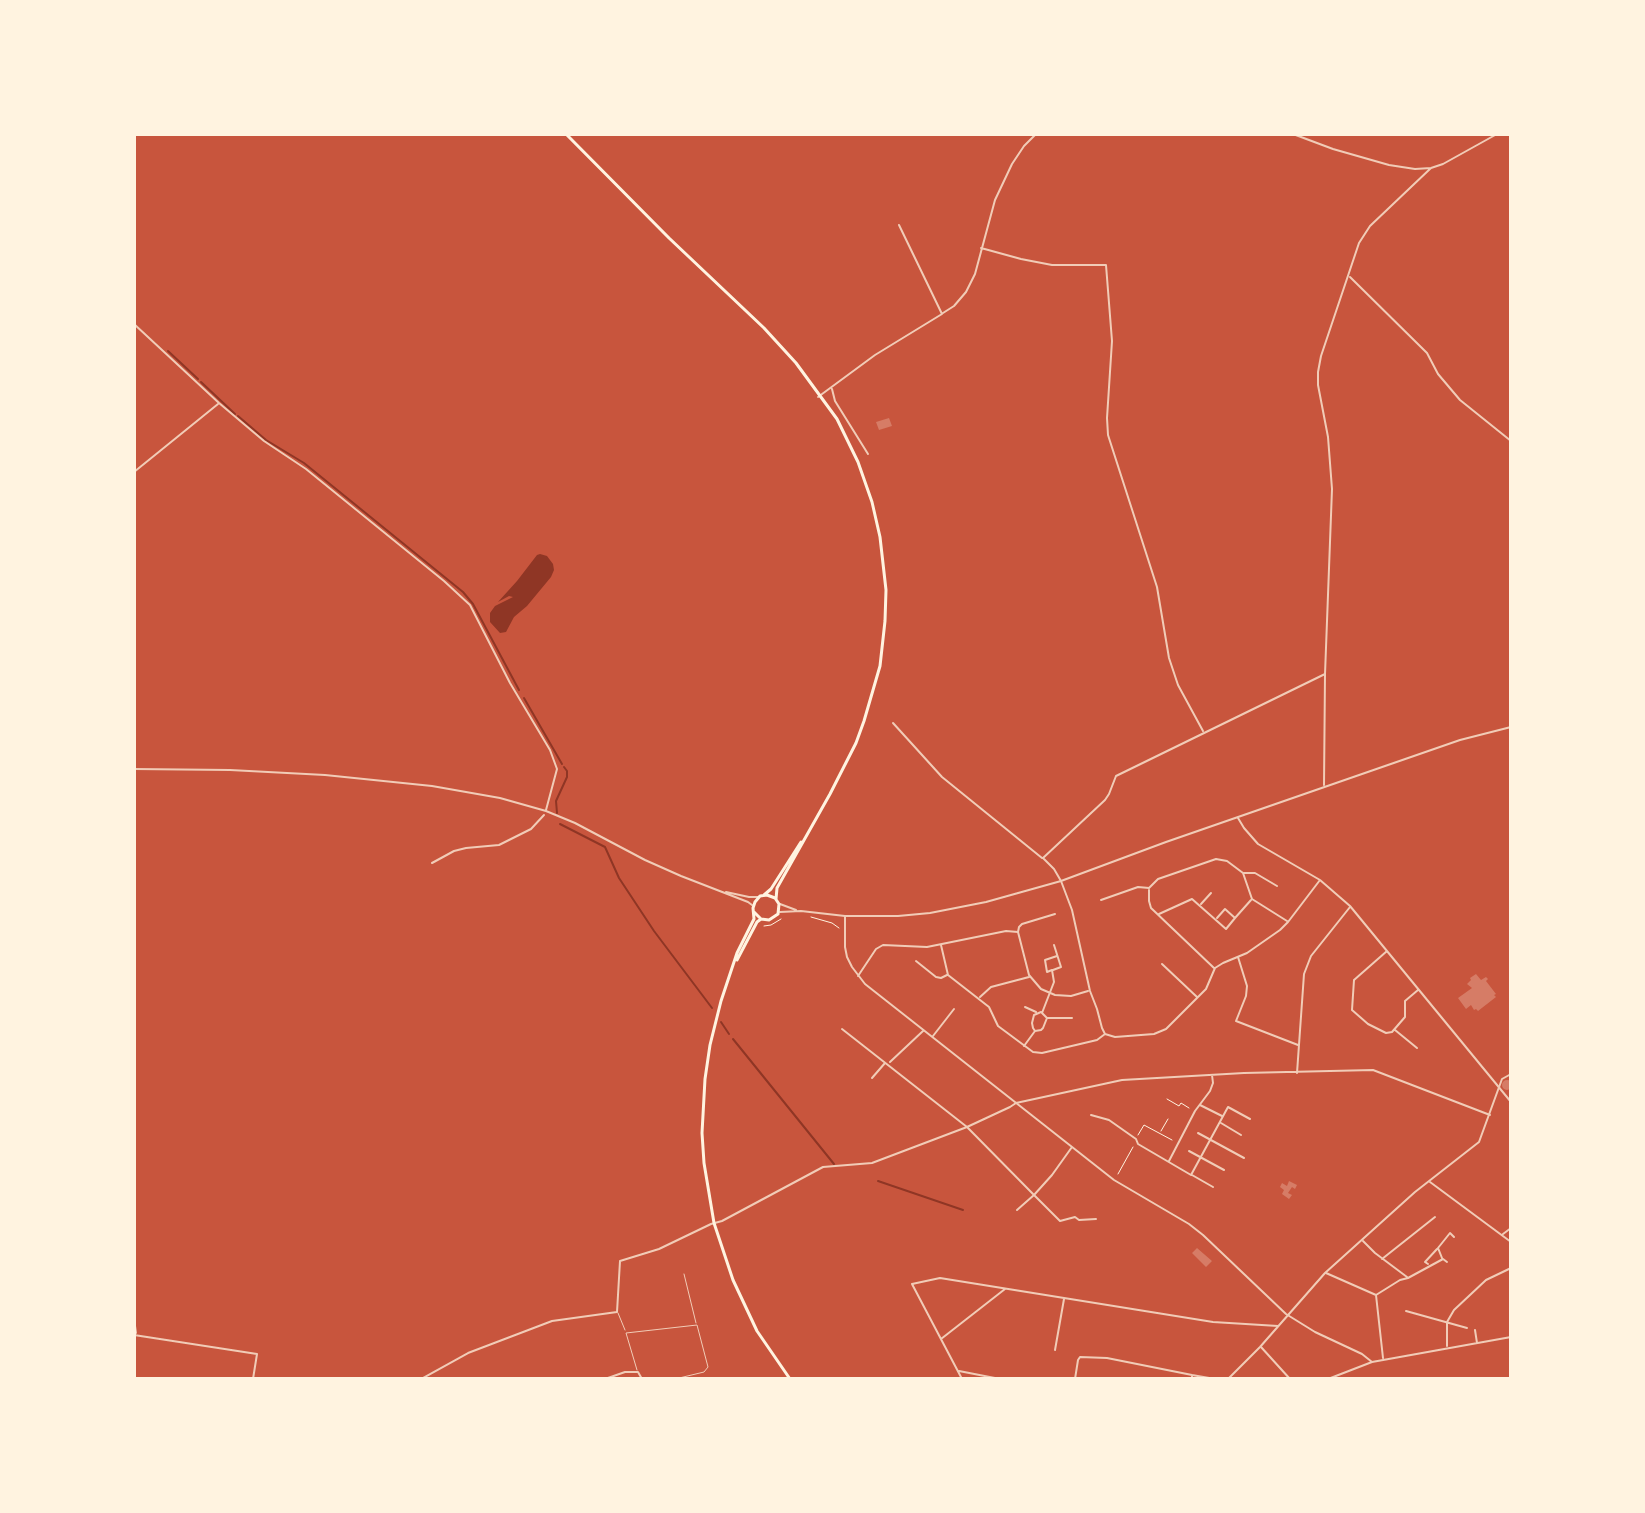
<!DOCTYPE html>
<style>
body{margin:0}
#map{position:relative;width:1645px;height:1513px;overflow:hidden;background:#c8553d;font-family:Helvetica,sans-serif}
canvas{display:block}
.frame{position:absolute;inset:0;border:136px solid #fff3e0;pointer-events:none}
</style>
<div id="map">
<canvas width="1645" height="1513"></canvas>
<div class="frame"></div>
</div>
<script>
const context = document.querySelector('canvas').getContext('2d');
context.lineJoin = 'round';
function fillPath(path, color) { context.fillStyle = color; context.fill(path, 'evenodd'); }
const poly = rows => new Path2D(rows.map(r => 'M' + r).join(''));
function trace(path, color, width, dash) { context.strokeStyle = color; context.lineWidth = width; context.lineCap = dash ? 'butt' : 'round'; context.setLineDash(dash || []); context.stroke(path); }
const water = poly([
 [540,554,547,556,553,564,554,570,551,577,527,606,514,617,506,632,500,633,490,622,490,613,495,606,513,597,509,596,498,602,517,581,537,555]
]);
const stream = poly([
 [168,351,198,379],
 [201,382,235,414],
 [238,416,266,440,304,463,463,592,473,604,519,690],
 [524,698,562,764],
 [557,813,556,801,567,777,567,771,564,767],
 [560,824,605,847,619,878,654,931,712,1008],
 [721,1022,729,1034],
 [733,1039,834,1164],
 [878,1181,963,1210]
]);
const building = poly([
 [889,418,892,426,879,430,876,422],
 [1476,974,1481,980,1486,977,1488,979,1486,981,1496,994,1494,995,1496,997,1478,1011,1476,1009,1474,1010,1471,1005,1466,1009,1458,998,1472,988,1467,984,1471,980,1470,978],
 '1502 1085a5 5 0 1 1 10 0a5 5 0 1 1-10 0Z',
 [1289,1181,1297,1185,1295,1189,1292,1187,1288,1193,1292,1195,1289,1199,1282,1194,1284,1190,1280,1187,1282,1183,1287,1186],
 [1197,1248,1212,1261,1206,1267,1192,1253]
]);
const path = poly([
 [811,917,832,923,839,928],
 [764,926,771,925,781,919],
 [1167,1099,1179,1106,1181,1103,1189,1108],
 [1161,1131,1168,1119],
 [1138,1135,1144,1125,1172,1140],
 [1118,1174,1133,1147]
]);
const service = poly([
 [684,1274,696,1323],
 [618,1313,625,1330],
 [637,1370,626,1333,697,1325,708,1367,704,1372,675,1379]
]);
const minor = poly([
 [1293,134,1333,149,1389,165,1415,169,1431,168,1443,164,1497,134],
 [981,248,1021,259,1052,265,1106,265,1112,341,1107,418,1108,435,1157,587,1169,658,1178,685,1203,731],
 [1350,277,1427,353,1438,374,1460,400,1511,441],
 [943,313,954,306,966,292,975,274,995,200,1012,164,1024,146,1036,134],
 [134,324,219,403,264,441,306,469,444,581,470,605,510,683,550,750,557,769,546,810],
 [832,389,835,401,868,454],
 [818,397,875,355,942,314,899,225],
 [134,472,218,404],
 [893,723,942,777,1042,858],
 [1324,785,1325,674,1332,489,1328,437,1318,385,1318,372,1321,356,1359,243,1370,226,1431,168],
 [1238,818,1244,828,1258,844,1320,880,1350,906,1511,1102],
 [432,863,454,851,466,848,499,845,531,829,544,815],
 [1244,873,1255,873,1277,886],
 [1320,880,1288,922,1280,930,1247,953,1223,963,1215,968,1206,989,1166,1029,1154,1034,1115,1037,1105,1034,1102,1028,1097,1009,1090,991,1072,910,1061,881,1054,869,1043,858,1105,800,1109,794,1116,776,1325,674],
 [1149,890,1149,901,1151,908,1214,968],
 [1101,900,1138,887,1149,888,1158,879,1216,859,1227,861,1243,873,1252,899,1287,921],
 [1201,904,1211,893],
 [1055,914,1022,924,1019,927,1018,932,1029,975,1041,989,1055,995,1071,996,1088,991],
 [1159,914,1192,899,1226,929,1235,918],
 [845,916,845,947,847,957,852,967,865,984,1114,1180,1189,1224,1203,1235,1286,1314,1315,1332,1362,1354,1372,1362],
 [1217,918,1225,909,1235,918,1251,900],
 [941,945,948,975,989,1007,998,1026,1033,1052,1042,1053,1097,1040,1105,1034],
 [1387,951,1354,980,1352,1010,1368,1024,1386,1033,1392,1032,1405,1017,1405,1001,1418,990],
 [1238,957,1247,986,1246,996,1236,1021,1298,1045],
 [916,961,936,977,941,978,947,975],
 [1162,964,1197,997],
 [1053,970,1061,967,1054,945],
 [858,976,876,949,883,945,927,947,1006,931,1018,932],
 [980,997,991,987,1029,977],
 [1025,1007,1036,1012],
 [1048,1018,1072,1018],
 [842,1029,967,1127,1034,1195,1052,1175,1072,1147],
 [1395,1030,1417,1048],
 [1035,1031,1033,1028,1032,1023,1034,1015,1041,1012],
 [933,1036,954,1009],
 [1024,1046,1035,1031,1041,1030,1043,1028,1047,1018,1042,1013,1054,982,1052,970,1047,972,1045,960,1057,956],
 [890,1062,923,1031],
 [1297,1073,1304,974,1311,956,1350,907],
 [872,1078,885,1063],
 [1200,1105,1222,1116],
 [1091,1115,1109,1120,1136,1139,1138,1144,1191,1175,1228,1107,1250,1119],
 [1221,1123,1241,1135],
 [1198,1133,1244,1158],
 [1189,1151,1224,1170],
 [1169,1161,1195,1111,1210,1091,1213,1083,1212,1075],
 [1192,1175,1213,1187],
 [1430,1182,1511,1242],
 [1017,1210,1034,1195,1060,1221,1075,1217,1079,1220,1096,1219],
 [1503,1234,1511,1228],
 [1363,1241,1375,1253,1407,1277],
 [1442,1258,1438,1248,1450,1233,1454,1237],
 [1382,1259,1435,1217],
 [1428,1264,1425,1262,1437,1249],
 [1326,1273,1376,1295,1383,1358],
 [1376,1295,1400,1280,1408,1278,1443,1259,1447,1262],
 [1406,1311,1467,1328],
 [134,1319,136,1333],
 [1475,1330,1477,1343],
 [134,1335,257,1354,253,1379],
 [941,1339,1005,1289],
 [1447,1346,1447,1322,1454,1310,1486,1280,1511,1268],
 [1261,1347,1290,1379],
 [1055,1350,1064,1299],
 [959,1371,1000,1379],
 [421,1379,468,1353,552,1321,617,1312,620,1261,659,1249,711,1224,722,1221,823,1167,872,1163,967,1127,1010,1107,1016,1103,1122,1080,1244,1073,1373,1070,1490,1115],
 [605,1379,625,1372,638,1372,642,1379],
 [962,1379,912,1284,940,1278,1213,1322,1278,1326],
 [1075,1379,1078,1360,1080,1357,1107,1358,1192,1375],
 [1192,1379,1192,1375,1215,1379],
 [1328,1379,1372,1362,1511,1337]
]);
const tertiary = poly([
 [134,769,230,770,325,775,432,786,500,798,546,811,575,823,645,860,681,876,748,902,752,905],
 [726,892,749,897,759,897],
 [780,904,796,910],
 [780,912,801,911,845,916,898,916,930,913,986,902,1061,881,1166,842,1460,740,1511,727],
 [1228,1379,1260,1347,1325,1273,1415,1192,1479,1142,1502,1079,1511,1074]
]);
const primary = poly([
 [566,134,669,238,764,328,796,363,837,419,858,462,872,502,880,537,886,590,885,621,880,666,864,721,856,743,830,794,777,888,776,899],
 [764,895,771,889,801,842],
 [754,912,761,919,769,920,778,914,779,904,775,898,767,895,760,896,755,902,753,908,754,919,737,953,721,1001,710,1045,705,1079,702,1133,704,1163,714,1223,733,1280,757,1331,790,1379],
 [737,960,757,922,761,919]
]);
fillPath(water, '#8f3625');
trace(stream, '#8f3625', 2);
fillPath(building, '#d67c66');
trace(path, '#fff3e0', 1);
trace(service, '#f1ccb7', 1);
trace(minor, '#f1ccb7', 2);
trace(tertiary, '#f1ccb7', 2);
trace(primary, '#fff3e0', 3);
</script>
